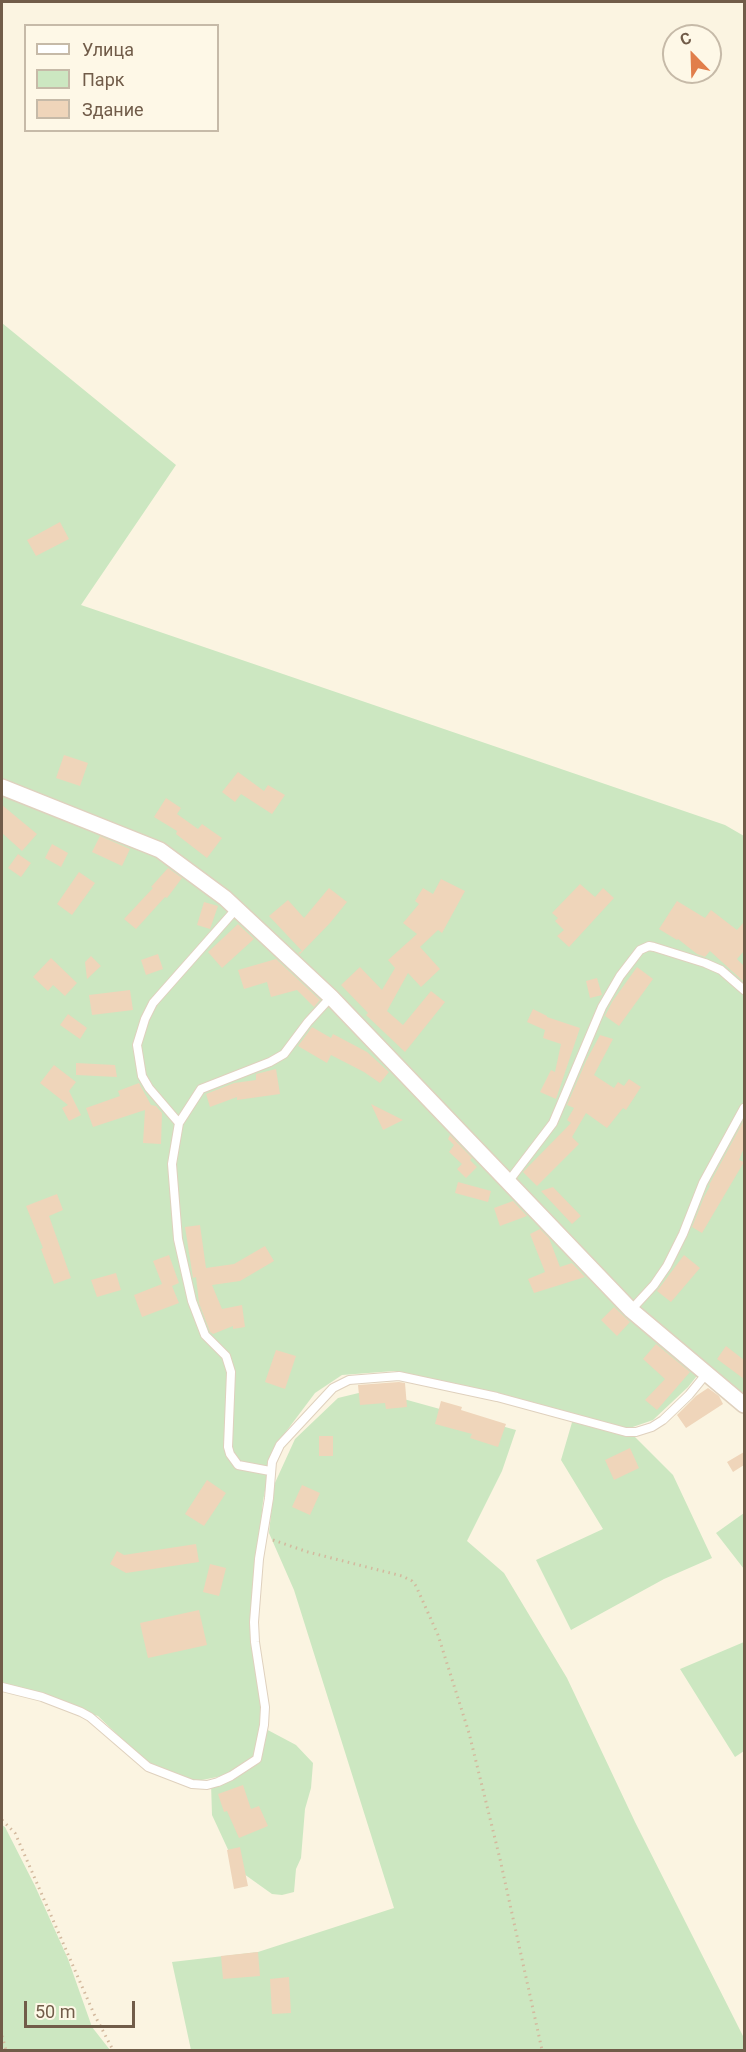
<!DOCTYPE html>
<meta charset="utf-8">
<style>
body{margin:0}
#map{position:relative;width:746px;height:2052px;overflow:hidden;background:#fbf4e1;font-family:Roboto,sans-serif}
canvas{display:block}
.frame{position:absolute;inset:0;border:3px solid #715c49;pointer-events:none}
.legend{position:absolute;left:24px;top:24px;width:195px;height:108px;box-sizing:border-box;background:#fef8e7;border:2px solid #c6baa8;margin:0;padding:8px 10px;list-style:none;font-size:18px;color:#715c49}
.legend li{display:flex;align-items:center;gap:12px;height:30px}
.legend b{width:30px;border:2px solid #c6baa8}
.north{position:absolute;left:662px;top:24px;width:60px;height:60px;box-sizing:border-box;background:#fef8e7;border:2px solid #c6baa8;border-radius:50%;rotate:337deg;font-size:16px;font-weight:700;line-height:24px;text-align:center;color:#715c49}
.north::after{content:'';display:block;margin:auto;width:21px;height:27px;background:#e17e4b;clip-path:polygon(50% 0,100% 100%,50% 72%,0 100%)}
.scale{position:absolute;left:24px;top:2001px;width:111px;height:27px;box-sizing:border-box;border:3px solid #715c49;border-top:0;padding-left:8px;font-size:18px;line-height:21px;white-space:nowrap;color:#715c49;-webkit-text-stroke:4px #fef8e7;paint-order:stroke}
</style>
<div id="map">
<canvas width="746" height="2052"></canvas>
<div class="frame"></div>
<ul class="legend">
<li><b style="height:8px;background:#fff"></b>Улица</li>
<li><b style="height:16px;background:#cce7c1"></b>Парк</li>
<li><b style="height:16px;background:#efd5ba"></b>Здание</li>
</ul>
<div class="north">С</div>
<div class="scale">50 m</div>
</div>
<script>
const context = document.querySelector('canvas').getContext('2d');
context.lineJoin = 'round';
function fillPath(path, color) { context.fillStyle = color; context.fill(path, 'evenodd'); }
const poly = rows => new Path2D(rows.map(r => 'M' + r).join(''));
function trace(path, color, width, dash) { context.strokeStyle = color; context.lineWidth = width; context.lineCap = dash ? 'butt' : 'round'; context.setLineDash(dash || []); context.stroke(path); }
const green = poly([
 [2,323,176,465,81,605,725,825,744,836,744,1407,704,1367,688,1387,653,1420,627,1429,673,1475,712,1558,664,1579,571,1630,536,1560,603,1529,561,1460,573,1419,394,1371,342,1375,315,1393,273,1449,263,1501,257,1566,256,1639,264,1728,296,1745,313,1763,311,1788,305,1809,301,1858,296,1869,294,1892,282,1895,272,1894,237,1869,212,1815,211,1783,227,1775,192,1782,149,1765,98,1716,2,1689],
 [371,1390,516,1430,502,1471,467,1541,504,1573,567,1678,635,1822,744,2038,744,2050,191,2050,172,1962,258,1952,394,1908,294,1590,269,1533,274,1485,295,1439,338,1398],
 [744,1513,744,1569,716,1533],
 [744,1642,744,1751,735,1757,680,1669],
 [2,1825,5,1827,35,1886,68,1959,92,2027,110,2050,2,2050]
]);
const building = poly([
 [60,522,69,539,36,556,27,540],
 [64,755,88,763,80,786,56,778],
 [238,772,264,791,268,785,285,795,272,814,241,794,235,802,222,792],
 [166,798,181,808,177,814,198,829,202,824,222,838,207,858,176,834,177,831,154,817],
 [2,805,37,834,22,851,2,833],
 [100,836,130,849,122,866,92,852],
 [52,844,68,853,61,867,45,858],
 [18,854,31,863,21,877,8,868],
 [168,868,182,878,167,898,165,897,136,929,124,919,153,888,151,887],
 [79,872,95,883,72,915,57,904],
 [441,879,465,891,442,933,438,930,420,947,440,969,421,987,408,973,387,1011,403,1025,431,991,445,1002,405,1052,366,1015,368,1013,341,985,360,967,382,990,395,968,388,960,417,934,403,923,419,904,415,901,423,888,433,894],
 [580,884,595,897,603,888,614,898,569,947,557,936,564,930,555,921,558,918,552,913],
 [329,888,347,902,330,923,300,954,298,953,302,951,269,916,288,900,304,918],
 [677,901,705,918,711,910,737,930,744,922,744,951,737,959,744,966,744,982,710,951,705,957,697,954,678,939,677,940,659,929],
 [204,902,218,906,210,929,197,925],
 [238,924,254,939,222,968,208,952],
 [158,954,163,969,146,975,141,960],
 [91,956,101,966,87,979,85,962],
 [51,958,77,983,65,996,53,985,48,991,33,977],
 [276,959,320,1000,314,1007,297,990,271,997,267,982,244,989,238,970],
 [637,967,653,979,619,1026,605,1016,612,1002],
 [597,978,602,995,590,998,586,981],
 [130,990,133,1010,92,1015,89,995],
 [533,1009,547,1016,547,1017,580,1028,556,1099,540,1092,551,1070,555,1072,561,1044,543,1038,545,1030,527,1022],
 [68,1014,87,1028,80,1039,60,1025],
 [312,1027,331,1038,333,1034,367,1052,389,1072,380,1083,364,1072,331,1055,327,1063,298,1046],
 [600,1035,613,1039,594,1075,614,1088,618,1082,624,1086,629,1079,641,1087,626,1110,623,1108,607,1128,586,1113,572,1137,579,1144,537,1186,523,1172,571,1123,567,1120,574,1108,567,1105,586,1061],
 [76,1063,115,1065,117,1077,76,1075],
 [54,1065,76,1082,69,1091,82,1117,81,1115,69,1121,62,1108,68,1105,40,1083],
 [276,1069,280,1094,237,1100,237,1097,210,1107,206,1094,234,1083,256,1080,256,1074],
 [139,1083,151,1105,156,1106,162,1113,161,1144,143,1143,145,1110,93,1127,86,1108,120,1096,118,1091],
 [371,1104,403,1120,383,1130],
 [744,1120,744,1148,739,1160,744,1162,702,1233,692,1227,704,1197,710,1186,709,1185],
 [450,1135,472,1158,470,1160,477,1167,466,1178,457,1169,462,1164,449,1152,454,1145,448,1139],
 [458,1182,491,1191,488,1202,455,1193],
 [553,1187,581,1216,572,1224,541,1191],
 [57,1194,63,1210,49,1216,71,1278,54,1284,41,1249,43,1248,26,1206],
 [513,1201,527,1216,500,1226,494,1208],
 [200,1225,206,1268,234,1264,265,1246,274,1261,240,1281,212,1285,222,1309,242,1305,245,1327,233,1329,233,1326,213,1334,210,1332,199,1303,196,1277,193,1278,185,1227],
 [540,1229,549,1238,560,1267,572,1263,585,1277,534,1293,528,1279,545,1272,530,1234],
 [169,1255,179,1283,172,1286,179,1303,142,1317,134,1295,162,1284,153,1261],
 [684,1255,700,1268,671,1302,657,1291],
 [116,1273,121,1290,97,1297,91,1280],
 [614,1307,630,1322,617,1336,601,1320],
 [656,1344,690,1372,657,1410,645,1400,665,1379,643,1359],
 [726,1346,744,1360,744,1379,717,1359],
 [276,1350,296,1356,285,1389,265,1382],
 [399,1382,405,1383,407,1407,386,1409,385,1403,360,1405,358,1385],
 [708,1388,719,1396,723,1404,686,1428,677,1415,696,1396],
 [441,1401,462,1407,461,1410,506,1424,498,1447,470,1438,472,1434,435,1424],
 [319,1436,333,1436,333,1456,319,1456],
 [630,1448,639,1468,614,1480,605,1460],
 [744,1452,744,1465,733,1472,727,1462],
 [207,1480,226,1493,204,1526,185,1514],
 [302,1485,320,1493,310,1515,292,1507],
 [196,1544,199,1562,126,1573,110,1564,117,1551,124,1555],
 [210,1564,226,1568,219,1596,203,1592],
 [199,1610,207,1645,148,1658,140,1623],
 [243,1785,251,1809,259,1806,268,1826,239,1838,227,1811,224,1812,218,1794],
 [240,1847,248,1886,234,1889,227,1850],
 [258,1952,260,1976,223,1979,221,1956],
 [289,1977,291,2013,272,2014,270,1979]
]);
const path = poly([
 [273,1540,308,1552,402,1576,412,1581,416,1586,438,1635,469,1733,500,1859,542,2050],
 [2,1820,15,1833,94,2014,113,2050],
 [2,2036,6,2050]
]);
const lane = poly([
 [179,1123,149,1088,142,1076,137,1045,145,1019,153,1003,237,908],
 [508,1182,553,1123,602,1007,620,976,640,950,649,946,654,947,705,963,721,970,744,990],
 [631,1310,654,1285,667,1266,683,1234,703,1183,744,1108],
 [270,1471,238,1465,230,1454,228,1447,231,1372,226,1356,205,1335,192,1301,178,1239,172,1164,179,1123,201,1089,270,1062,284,1054,308,1022,331,997],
 [2,1687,42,1697,81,1712,90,1717,148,1767,192,1784,207,1785,218,1782,231,1776,257,1759,264,1725,265,1707,255,1642,254,1622,259,1559,269,1498,272,1462,280,1445,333,1388,349,1380,399,1376,497,1397,626,1432,636,1432,652,1427,663,1420,689,1395,707,1373]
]);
const street = poly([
 [2,787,160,850,225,898,331,997,631,1310,744,1405]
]);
fillPath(green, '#cce7c1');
fillPath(building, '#efd5ba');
trace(lane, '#dfd1be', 10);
trace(street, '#dfd1be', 18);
trace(path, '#d3b99e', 3, [1.5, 4.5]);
trace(lane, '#fff', 8);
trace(street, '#fff', 15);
</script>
